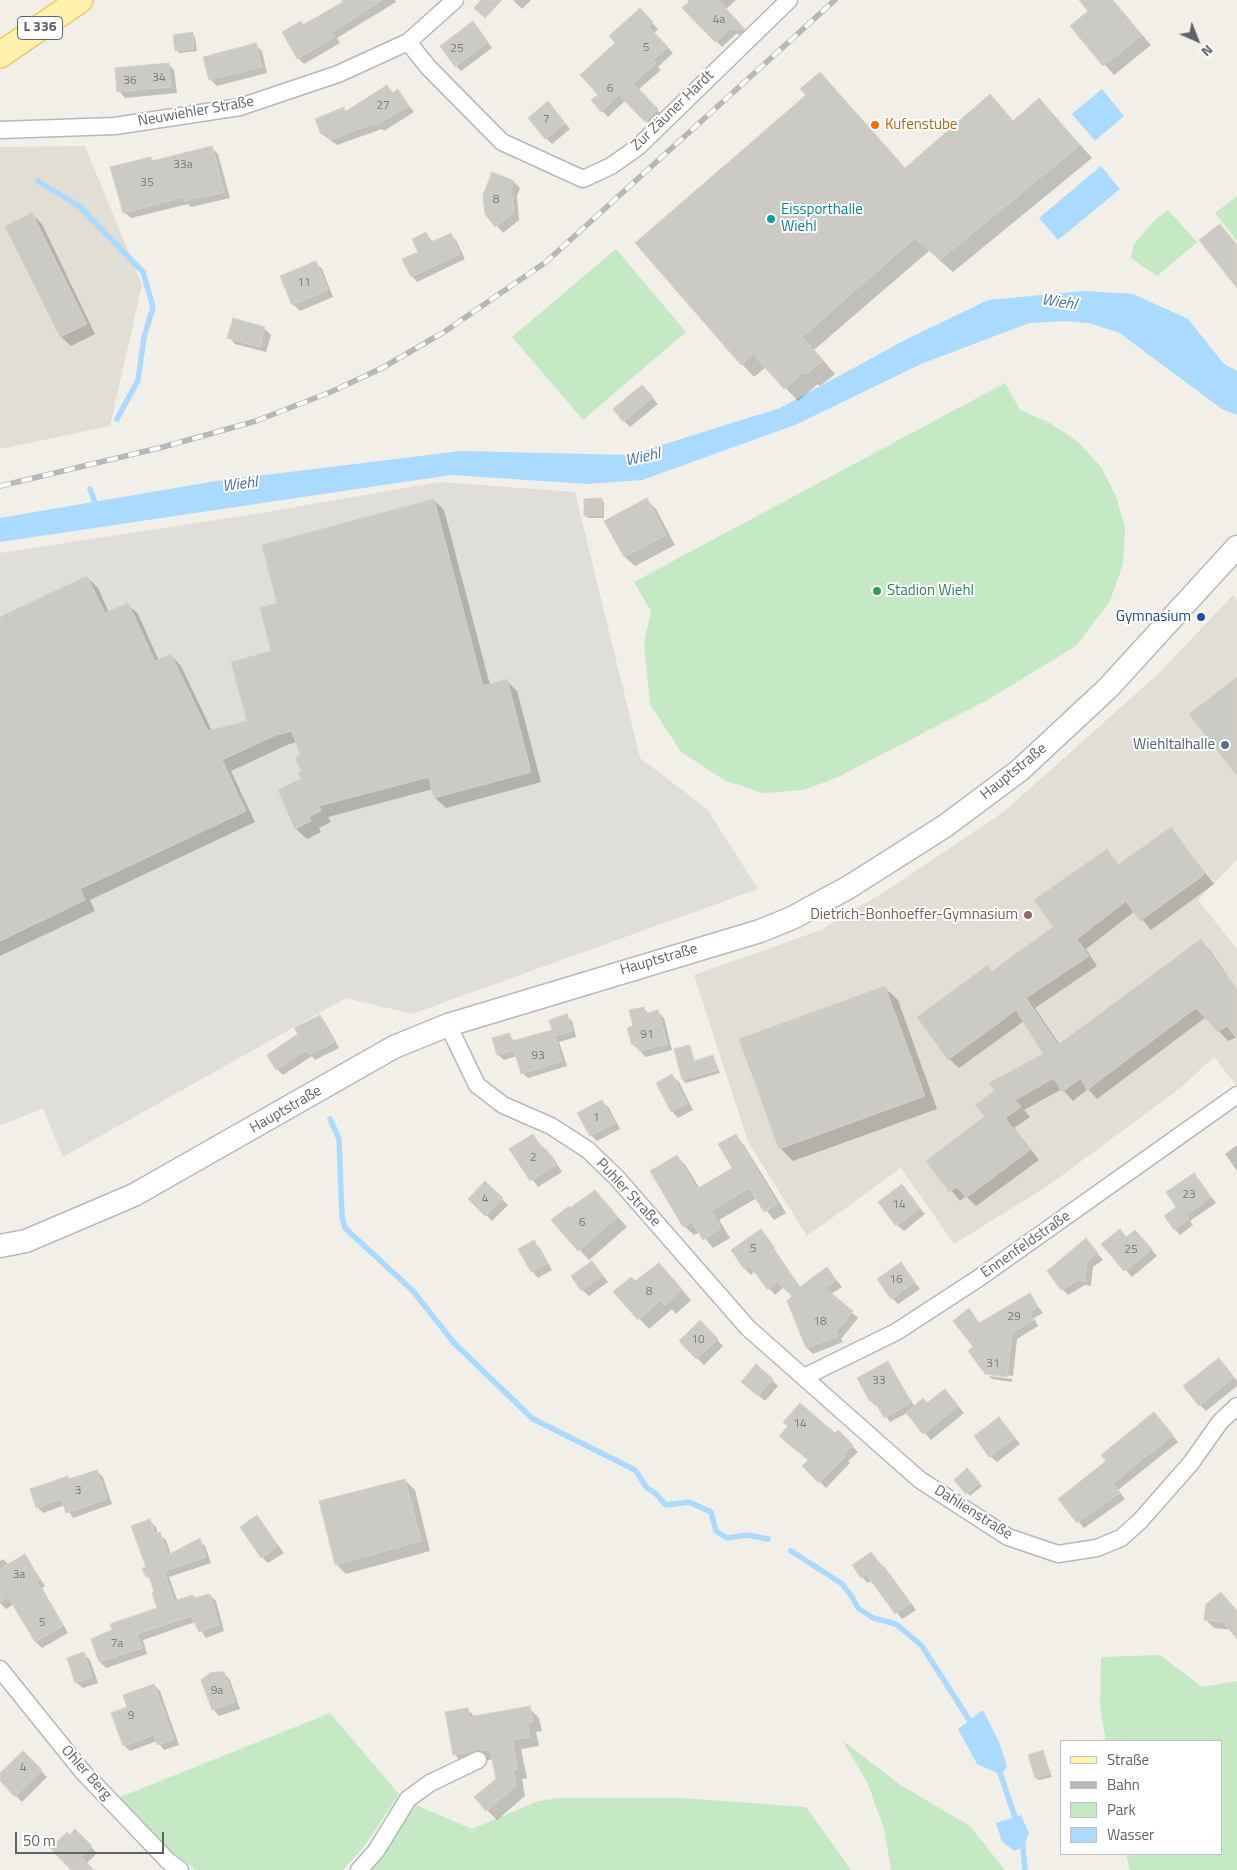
<!DOCTYPE html>
<meta charset="utf-8">
<style>
body{margin:0}
#map{position:relative;width:1237px;height:1870px;overflow:hidden;background:#f1efe8;font-family:"Titillium Web",sans-serif}
canvas{display:block}
.legend{position:absolute;left:1060px;top:1740px;width:162px;height:115px;box-sizing:border-box;background:#fff;border:1px solid #bfc1c3;margin:0;padding:6px 9px;list-style:none;font-size:15px;color:#5f6368}
.legend li{display:flex;align-items:center;gap:10px;height:25px}
.legend b{width:25px;border:1px solid #bfc1c3}
.north{position:absolute;left:1172px;top:15px;width:50px;height:50px;-webkit-text-stroke:4px #fff;paint-order:stroke;rotate:136deg;font-size:14px;font-weight:700;line-height:20px;text-align:center;color:#5f6368}
.north::after{content:'';display:block;margin:auto;width:18px;height:22px;background:#5f6368;clip-path:polygon(50% 0,100% 100%,50% 72%,0 100%)}
.scale{position:absolute;left:15px;top:1832px;width:149px;height:22px;box-sizing:border-box;border:2px solid #5f6368;border-top:0;padding-left:6px;font-size:15px;line-height:18px;white-space:nowrap;color:#5f6368;-webkit-text-stroke:4px #fff;paint-order:stroke}
</style>
<div id="map">
<canvas width="1237" height="1870"></canvas>
<ul class="legend">
<li><b style="height:6px;background:#fff2af"></b>Straße</li>
<li><b style="height:6px;background:#b6b7b8"></b>Bahn</li>
<li><b style="height:14px;background:#c5e8c5"></b>Park</li>
<li><b style="height:14px;background:#aadaff"></b>Wasser</li>
</ul>
<div class="north">N</div>
<div class="scale">50 m</div>
</div>
<script>
const context = document.querySelector('canvas').getContext('2d');
context.lineJoin = 'round';
function fillPath(path, color) { context.fillStyle = color; context.fill(path, 'evenodd'); }
const poly = rows => new Path2D(rows.map(r => 'M' + r).join(''));
function trace(path, color, width, dash) { context.strokeStyle = color; context.lineWidth = width; context.lineCap = dash ? 'butt' : 'round'; context.setLineDash(dash || []); context.stroke(path); }
function write(font, color, halo, rows, align = 'center') {
  context.font = font + ' "Titillium Web",sans-serif'; context.lineWidth = 4; context.setLineDash([]); context.textBaseline = 'middle'; context.strokeStyle = halo; context.fillStyle = color; for (const [text, x, y, turn = 0] of rows) {
    context.save(); context.translate(x, y); context.rotate((+turn || 0) * Math.PI / 180); context.textAlign = isNaN(turn) ? turn : align; if (halo) context.strokeText(text, 0, 0); context.fillText(text, 0, 0); context.restore();
  }
}
const industrial = poly([
 [440,482,575,492,640,758,707,809,758,889,412,1014,346,998,63,1157,43,1109,0,1125,0,553,255,514]
]);
const education = poly([
 [85,146,142,285,110,426,0,449,0,147],
 [1233,595,1237,600,1237,860,1198,900,1237,949,1237,1086,1214,1057,1179,1089,1049,1185,954,1244,901,1168,807,1236,748,1142,694,975,821,930,892,887,1006,810,1160,672]
]);
const green = poly([
 [1237,196,1237,241,1215,213],
 [1168,210,1197,242,1157,276,1131,258,1134,244,1156,219],
 [616,249,686,332,583,420,512,337],
 [1005,383,1020,410,1050,423,1078,442,1101,467,1116,496,1125,528,1123,564,1110,601,1076,646,989,699,838,777,804,790,763,793,724,780,681,752,650,704,644,644,651,611,634,582],
 [1160,1655,1202,1687,1237,1681,1237,1870,1130,1870,1126,1854,1221,1854,1221,1741,1106,1741,1100,1707,1101,1657],
 [330,1713,399,1794,363,1848,343,1870,196,1870,172,1852,120,1797],
 [842,1740,899,1784,970,1826,1005,1870,891,1870,884,1829,868,1784],
 [560,1798,682,1798,806,1807,851,1870,368,1870,411,1803,472,1829,538,1801]
]);
const water = poly([
 [1102,89,1124,116,1095,141,1072,114],
 [1101,166,1120,189,1058,240,1039,218],
 [1084,291,1133,294,1188,319,1224,364,1237,371,1237,415,1222,409,1118,332,1088,323,1065,321,1029,323,921,364,795,425,642,480,588,484,451,475,0,542,0,518,216,481,461,451,630,455,780,408,905,340,988,300],
 [983,1710,999,1742,1007,1766,1002,1775,977,1764,958,1729],
 [1021,1815,1029,1833,1024,1846,1015,1851,1002,1842,996,1823]
]);
const shadow = poly([
 [342,0,395,0,396,2,337,38,340,43,304,64,298,58,303,26,344,3],
 [513,0,531,0,522,9],
 [688,0,736,0,726,9,749,35,736,34,722,47,684,8,688,4],
 [1081,0,1112,0,1151,45,1114,75,1072,27,1090,11],
 [640,10,658,29,654,33,673,53,658,67,661,70,638,90,663,116,652,127,626,100,608,117,593,101,600,95,617,43],
 [478,28,492,48,461,71,456,66],
 [192,34,195,37,197,51,179,53,176,50],
 [255,45,262,51,267,73,217,86,211,80,205,58],
 [168,64,174,70,177,93,125,98,119,91],
 [387,87,394,93,398,91,414,112,384,131,382,129,337,145,322,134,344,109,347,112],
 [833,87,906,169,1003,109,1014,122,1052,113,1092,158,953,272,929,251,814,350,835,374,820,386,818,384,798,401,766,367,754,377,742,364,808,95],
 [554,109,570,129,552,144,546,138],
 [211,147,218,154,230,198,191,207,188,204,131,218,124,212,150,159,154,162],
 [514,182,520,188,517,196,519,220,503,233,487,214],
 [32,214,42,224,95,334,71,346,61,337,7,227],
 [426,234,433,242,450,234,456,240,465,259,417,282,412,276],
 [316,263,322,269,333,297,300,311,293,304],
 [234,320,265,329,271,335,266,352,235,344,229,337],
 [648,393,658,404,630,427,624,421],
 [601,499,604,502,604,518,588,518,586,515],
 [434,500,444,510,490,685,507,681,517,691,541,782,446,808,435,798,433,789,328,817,331,822,319,828,321,832,307,839,296,829,280,790,303,780,301,756,297,742,287,745,231,771,255,822,90,900,95,911,0,956,0,619,87,577,98,588,109,613,127,604,138,614,159,661,171,655,181,666,212,731,248,722,273,652,279,604],
 [647,500,656,509,675,545,635,566,625,557,606,521],
 [1171,829,1214,884,1151,930,1135,911,1086,949,1097,966,1035,1008,1060,1045,1201,941,1210,950,1237,990,1237,1037,1228,1041,1206,1017,1097,1099,1088,1089,1073,1101,1062,1089,1024,1110,1030,1117,1014,1128,1039,1160,976,1206,966,1196,960,1201,927,1161,987,1116,1045,1054,1024,1021,959,1068,949,1059,987,967,993,972,1054,928,1106,850,1120,866],
 [884,987,898,1000,937,1109,793,1161,780,1148],
 [643,1008,649,1014,658,1012,664,1018,672,1050,646,1057,633,1044,634,1027],
 [319,1016,325,1022,339,1048,315,1060,312,1056,283,1075,277,1069],
 [566,1016,572,1021,576,1037,559,1042,567,1066,528,1078,522,1073,517,1056,504,1060,498,1055,494,1039,509,1035,515,1042,554,1030],
 [689,1046,695,1061,713,1056,720,1073,686,1083,683,1080,675,1050],
 [672,1076,679,1082,693,1110,678,1118,672,1111],
 [602,1102,609,1108,620,1129,597,1141,591,1135],
 [532,1136,552,1156,562,1172,538,1187,511,1150],
 [735,1136,744,1145,786,1213,774,1220,757,1198,719,1220,730,1238,713,1248,700,1232,694,1235,684,1226,652,1171,677,1156,686,1166,700,1189,734,1168],
 [1237,1145,1237,1171,1225,1154],
 [1194,1174,1216,1203,1190,1221,1193,1225,1180,1235,1175,1229,1178,1207],
 [485,1183,508,1205,492,1221,470,1199],
 [902,1186,925,1214,904,1231,897,1225],
 [595,1192,627,1227,589,1260,553,1221],
 [761,1230,801,1288,827,1269,842,1287,831,1294,858,1318,841,1339,843,1342,813,1354,807,1348,789,1301,793,1296,784,1287,775,1295,755,1271,751,1275,745,1269,732,1250],
 [1127,1238,1141,1238,1157,1256,1132,1277,1103,1244],
 [1086,1240,1103,1260,1093,1267,1091,1286,1085,1285,1068,1295,1062,1289],
 [533,1242,540,1248,552,1270,538,1278,532,1271],
 [592,1262,608,1282,589,1296,582,1290],
 [901,1264,920,1289,898,1304,892,1298],
 [669,1275,691,1300,676,1314,672,1309,649,1329,615,1292,635,1282],
 [1029,1295,1043,1313,1034,1318,1038,1326,1017,1339,1013,1376,986,1373,975,1347,969,1310,980,1324],
 [700,1322,723,1346,704,1365,680,1341],
 [888,1363,915,1407,951,1397,964,1413,931,1440,907,1413,890,1422,878,1405,876,1406,871,1401],
 [1225,1366,1237,1381,1237,1386,1206,1411,1200,1405],
 [989,1376,1012,1379,1012,1382,992,1379],
 [772,1380,778,1386,765,1401,749,1388],
 [999,1418,1020,1444,997,1462,990,1456],
 [1160,1420,1178,1442,1118,1490,1125,1499,1084,1528,1060,1500],
 [838,1432,858,1452,848,1461,850,1463,826,1488,804,1466],
 [967,1470,982,1486,970,1496,955,1480],
 [97,1471,103,1477,112,1504,73,1518,65,1505,43,1513,37,1507,68,1478,71,1480],
 [405,1480,415,1490,430,1551,346,1574,336,1564],
 [257,1517,284,1553,268,1563,262,1557],
 [150,1521,156,1527,158,1534,166,1540,171,1555,199,1540,205,1546,211,1563,169,1577,178,1602,193,1596,196,1599,210,1595,216,1601,224,1631,206,1638,195,1622,143,1640,147,1654,106,1668,100,1662,158,1609,152,1582,147,1576],
 [871,1553,890,1574,916,1610,902,1619,872,1580,868,1583,862,1577],
 [24,1555,45,1586,42,1588,68,1633,42,1648,36,1642,14,1604,6,1609,0,1603,0,1561,3,1559,9,1565],
 [1221,1594,1237,1611,1237,1637,1232,1630,1214,1628,1205,1619],
 [84,1654,90,1660,98,1683,83,1688,76,1682],
 [224,1673,230,1680,240,1709,219,1716,213,1709],
 [154,1685,160,1691,179,1745,164,1750,157,1741,130,1751,124,1745,128,1708],
 [529,1708,539,1718,542,1731,536,1732,539,1746,521,1749,527,1778,522,1779,525,1796,497,1820,487,1810,497,1779,494,1759,464,1764,454,1754,467,1709,475,1717],
 [1043,1751,1052,1777,1039,1780,1036,1778],
 [23,1752,47,1777,22,1802,0,1780,0,1775],
 [75,1831,97,1853,86,1864,93,1870,73,1870,70,1836]
]);
const stream = poly([
 [38,181,80,207,143,272,153,307,144,337,138,380,117,419],
 [90,489,97,508],
 [330,1119,339,1139,342,1217,345,1228,413,1291,454,1343,533,1419,635,1470,647,1488,655,1493,666,1505,689,1502,711,1512,716,1531,727,1538,747,1535,768,1539],
 [791,1551,841,1583,851,1595,858,1608,873,1618,896,1624,922,1646,973,1726],
 [999,1770,1017,1823],
 [1022,1839,1025,1869]
]);
const building = poly([
 [346,0,383,0,332,32,335,37,297,59,282,32,301,21,303,25,346,0],
 [481,0,502,0,485,18,474,8,481,0],
 [691,0,718,0,745,29,730,29,715,42,682,8,691,0],
 [1079,0,1113,0,1142,35,1103,66,1070,26,1088,11,1079,0],
 [640,8,653,22,649,27,668,47,653,60,656,63,633,83,658,109,645,122,619,95,601,112,591,100,598,95,580,75,615,43,609,36,640,8],
 [473,21,488,42,455,67,440,46,473,21],
 [193,32,194,49,175,51,173,35,193,32],
 [256,43,262,67,209,80,203,57,256,43],
 [169,63,171,87,117,92,115,68,169,63],
 [820,72,905,168,990,94,1013,121,1039,98,1080,145,940,260,915,238,802,337,823,360,806,374,804,372,784,389,753,354,741,365,635,243,806,95,800,89,820,72],
 [387,85,392,93,398,89,409,106,376,125,375,123,330,140,327,132,321,134,315,119,344,107,345,112,387,85],
 [548,101,565,123,545,139,528,118,548,101],
 [212,146,224,192,184,201,183,197,123,213,110,167,151,157,152,161,212,146],
 [492,172,514,181,511,189,514,213,495,227,485,214,483,195,492,172],
 [32,213,87,324,60,337,5,226,32,213],
 [1220,224,1237,245,1237,288,1199,240,1220,224],
 [426,232,431,242,451,233,460,254,411,277,402,259,418,252,412,239,426,232],
 [316,261,328,290,292,305,280,276,316,261],
 [233,318,265,327,260,347,227,338,233,318],
 [642,385,653,397,623,422,613,409,642,385],
 [602,498,602,515,584,516,584,499,602,498],
 [647,498,666,535,624,557,604,521,647,498],
 [434,499,483,686,507,679,531,772,434,798,429,777,319,806,321,811,309,817,311,821,295,829,278,790,301,779,298,772,301,771,295,758,300,755,292,731,276,735,222,760,246,811,80,889,85,900,0,941,0,617,87,576,105,613,128,603,155,661,171,654,208,731,247,721,231,662,271,651,260,608,277,603,262,545,434,499],
 [1237,677,1237,776,1189,714,1237,677],
 [1171,827,1205,874,1140,921,1126,901,1077,939,1089,956,1026,998,1058,1045,1201,939,1237,991,1237,1039,1227,1026,1218,1032,1196,1008,1087,1090,1081,1078,1062,1092,1054,1078,1015,1100,1021,1107,1005,1118,1030,1150,966,1198,957,1187,949,1192,926,1161,985,1116,975,1105,995,1091,989,1083,1043,1054,1016,1010,948,1060,917,1017,988,965,991,972,1053,927,1034,900,1107,849,1118,865,1171,827],
 [885,986,925,1096,779,1149,739,1039,885,986],
 [644,1007,645,1014,658,1010,667,1044,639,1051,637,1043,632,1045,627,1028,633,1026,629,1010,644,1007],
 [567,1014,572,1031,555,1036,562,1061,521,1074,514,1050,497,1055,492,1038,510,1033,512,1041,552,1030,549,1020,567,1014],
 [320,1015,334,1042,309,1055,306,1050,276,1070,267,1055,298,1034,294,1028,320,1015],
 [690,1045,694,1061,713,1055,718,1070,682,1080,674,1049,690,1045],
 [672,1074,687,1103,671,1112,656,1083,672,1074],
 [602,1100,615,1123,590,1136,577,1113,602,1100],
 [533,1134,543,1150,546,1149,556,1165,530,1181,509,1149,533,1134],
 [736,1134,777,1204,764,1212,749,1188,711,1211,721,1228,703,1240,692,1222,683,1227,650,1171,677,1155,697,1189,732,1168,718,1144,736,1134],
 [1194,1173,1211,1197,1186,1215,1189,1219,1174,1230,1164,1216,1176,1207,1166,1192,1194,1173],
 [485,1181,503,1198,485,1216,468,1199,485,1181],
 [902,1184,920,1208,896,1226,878,1202,902,1184],
 [595,1190,618,1217,578,1251,551,1220,569,1206,570,1208,595,1190],
 [761,1229,775,1248,773,1250,800,1287,827,1267,836,1280,825,1288,853,1311,836,1332,838,1336,806,1348,787,1301,792,1296,777,1282,768,1290,750,1266,744,1269,731,1250,761,1229],
 [1120,1229,1126,1237,1135,1230,1152,1249,1124,1271,1101,1244,1120,1229],
 [1086,1238,1098,1253,1087,1261,1085,1281,1078,1280,1061,1290,1047,1271,1086,1238],
 [534,1240,547,1263,531,1272,518,1249,534,1240],
 [592,1261,603,1275,581,1291,571,1276,592,1261],
 [901,1262,915,1282,891,1299,877,1279,901,1262],
 [659,1263,682,1289,665,1305,661,1300,638,1320,613,1292,631,1277,635,1281,659,1263],
 [1030,1293,1038,1307,1029,1313,1034,1320,1012,1333,1007,1377,985,1374,968,1351,973,1347,953,1321,969,1308,979,1323,1030,1293],
 [700,1320,718,1339,696,1359,679,1341,700,1320],
 [1219,1358,1234,1377,1199,1406,1183,1386,1219,1358],
 [888,1361,911,1403,884,1418,874,1400,870,1402,857,1378,888,1361],
 [756,1364,773,1379,758,1396,741,1382,756,1364],
 [945,1389,958,1406,923,1434,906,1413,923,1398,927,1403,945,1389],
 [800,1403,835,1433,838,1430,853,1445,843,1455,845,1457,819,1483,802,1466,808,1460,779,1436,788,1426,783,1422,800,1403],
 [1154,1412,1173,1435,1113,1483,1120,1493,1077,1523,1058,1499,1106,1461,1101,1455,1154,1412],
 [999,1417,1015,1438,989,1457,974,1436,999,1417],
 [967,1468,980,1483,966,1494,954,1480,967,1468],
 [97,1470,107,1499,66,1513,61,1499,36,1508,30,1489,68,1476,69,1479,97,1470],
 [405,1479,421,1541,335,1565,319,1501,405,1479],
 [257,1515,278,1546,261,1558,240,1527,257,1515],
 [150,1519,155,1534,160,1532,168,1555,200,1538,206,1557,164,1571,174,1601,193,1595,194,1598,210,1594,219,1625,199,1632,191,1616,137,1634,142,1648,99,1662,91,1639,112,1630,110,1624,157,1608,152,1593,154,1592,149,1576,146,1577,142,1569,146,1567,131,1526,150,1519],
 [871,1552,883,1567,884,1566,910,1603,895,1614,866,1574,861,1578,852,1565,871,1552],
 [25,1554,40,1579,36,1581,63,1626,35,1642,8,1597,0,1602,0,1569,25,1554],
 [1221,1592,1237,1611,1237,1639,1223,1622,1204,1620,1206,1604,1221,1592],
 [84,1652,92,1677,75,1683,67,1658,84,1652],
 [217,1672,224,1672,235,1702,212,1710,201,1680,210,1673,217,1672],
 [154,1684,174,1739,157,1745,154,1735,123,1746,111,1713,127,1707,123,1695,154,1684],
 [530,1706,533,1722,527,1723,530,1737,512,1740,517,1769,513,1769,516,1786,486,1811,474,1797,496,1779,490,1749,453,1755,445,1712,468,1708,469,1717,530,1706],
 [1043,1750,1050,1774,1035,1778,1028,1755,1043,1750],
 [23,1751,42,1770,15,1797,0,1781,0,1773,23,1751],
 [75,1829,92,1846,81,1857,94,1870,71,1870,50,1848,67,1832,70,1835,75,1829]
]);
const street = poly([
 [408,42,428,67,502,142,583,179,611,166,638,147,789,0],
 [0,130,115,126,240,107,338,74,408,42,455,0],
 [448,1025,477,1085,503,1105,551,1126,588,1150,617,1178,748,1328,920,1480,1008,1537,1058,1554,1097,1548,1121,1538,1140,1521,1191,1463,1220,1422,1237,1406],
 [804,1377,896,1332,979,1278,1237,1095],
 [0,1669,83,1772,168,1861,180,1870],
 [359,1870,376,1851,408,1799,430,1783,478,1760]
]);
const secondary = poly([
 [0,1246,26,1241,134,1195,394,1047,448,1025,760,931,792,918,849,887,945,826,1020,770,1108,688,1237,547]
]);
const primary = poly([
 [0,55,80,0]
]);
const rail = poly([
 [0,486,163,447,256,421,333,391,382,368,444,332,546,262,835,0]
]);
const markers = [
 [875,125,5,"#e8710a"],
 [771,219,5,"#0f9aa8"],
 [877,591,5,"#2e9e5b"],
 [1201,617,5,"#1a4fb4"],
 [1225,745,5,"#5c6f8a"],
 [1028,915,5,"#8d6e63"]
];
const numberNames = [
 ["4a",719,20],
 ["5",646,48],
 ["25",457,49],
 ["34",159,78],
 ["36",130,81],
 ["6",610,89],
 ["27",383,106],
 ["7",546,120],
 ["33a",183,165],
 ["35",147,183],
 ["8",496,200],
 ["11",304,283],
 ["91",647,1035],
 ["93",538,1056],
 ["1",596,1118],
 ["2",533,1158],
 ["23",1189,1195],
 ["4",485,1199],
 ["14",899,1205],
 ["6",582,1223],
 ["5",753,1249],
 ["25",1131,1250],
 ["16",896,1280],
 ["8",649,1292],
 ["29",1014,1317],
 ["18",820,1322],
 ["10",698,1340],
 ["31",993,1364],
 ["33",879,1381],
 ["14",800,1424],
 ["3",78,1491],
 ["3a",19,1575],
 ["5",42,1623],
 ["7a",117,1644],
 ["9a",217,1691],
 ["9",131,1716],
 ["4",23,1768]
];
const shields = [
 [40,28,45]
];
const shieldNames = [
 ["L 336",40,28]
];
const streetNames = [
 ["Zur Zäuner Hardt",673,111,-44],
 ["Neuwiehler Straße",196,112,-10],
 ["Hauptstraße",1014,772,-39],
 ["Hauptstraße",659,960,-16],
 ["Hauptstraße",286,1110,-30],
 ["Puhler Straße",628,1193,47],
 ["Ennenfeldstraße",1026,1245,-35],
 ["Dahlienstraße",973,1513,32],
 ["Ohler Berg",86,1773,48]
];
const foodNames = [
 ["Kufenstube",885,125]
];
const cultureNames = [
 ["Eissporthalle",781,210],
 ["Wiehl",781,227]
];
const leisureNames = [
 ["Stadion Wiehl",887,591]
];
const transitNames = [
 ["Gymnasium",1191,617]
];
const serviceNames = [
 ["Wiehltalhalle",1215,745]
];
const educationNames = [
 ["Dietrich-Bonhoeffer-Gymnasium",1018,915]
];
const waterNames = [
 ["Wiehl",1059,303,9],
 ["Wiehl",643,458,-12],
 ["Wiehl",240,485,-7]
];
fillPath(industrial, '#e0deda');
fillPath(education, '#e1ded6');
fillPath(green, '#c5e8c5');
fillPath(water, '#aadaff');
fillPath(shadow, '#0003');
trace(stream, '#aadaff', 5.5);
fillPath(building, '#cccac5');
trace(building, '#d6d1c6', 1);
trace(street, '#b5b8bc', 19);
trace(secondary, '#b6babf', 25);
trace(primary, '#f2c960', 28);
trace(street, '#fff', 16);
trace(secondary, '#fff', 22);
trace(primary, '#fff2af', 25);
trace(rail, '#b6b7b8', 5.5);
trace(rail, '#fff', 4, [11]);
for (const [x, y, r, color] of markers) { const dot = new Path2D(); dot.arc(x, y, r, 0, 2 * Math.PI); context.fillStyle = color; context.fill(dot); trace(dot, '#fff', 2); }
write('12px', '#7a7d7f', null, numberNames);
for (const [x, y, w] of shields) { const box = new Path2D(); box.roundRect(x - w / 2, y - 11.5, w, 23, 4); context.fillStyle = '#fff'; context.fill(box); trace(box, '#5f6368', 1); }
write('bold 14px', '#5f6368', null, shieldNames);
write('15px', '#5f6368', '#fff', streetNames);
write('15px', '#c56008', '#fff', foodNames, 'left');
write('15px', '#0d838f', '#fff', cultureNames, 'left');
write('15px', '#27864d', '#fff', leisureNames, 'left');
write('15px', '#164399', '#fff', transitNames, 'right');
write('15px', '#4e5e75', '#fff', serviceNames, 'right');
write('15px', '#785e54', '#fff', educationNames, 'right');
write('italic 16px', '#4174aa', '#fff', waterNames);
</script>
